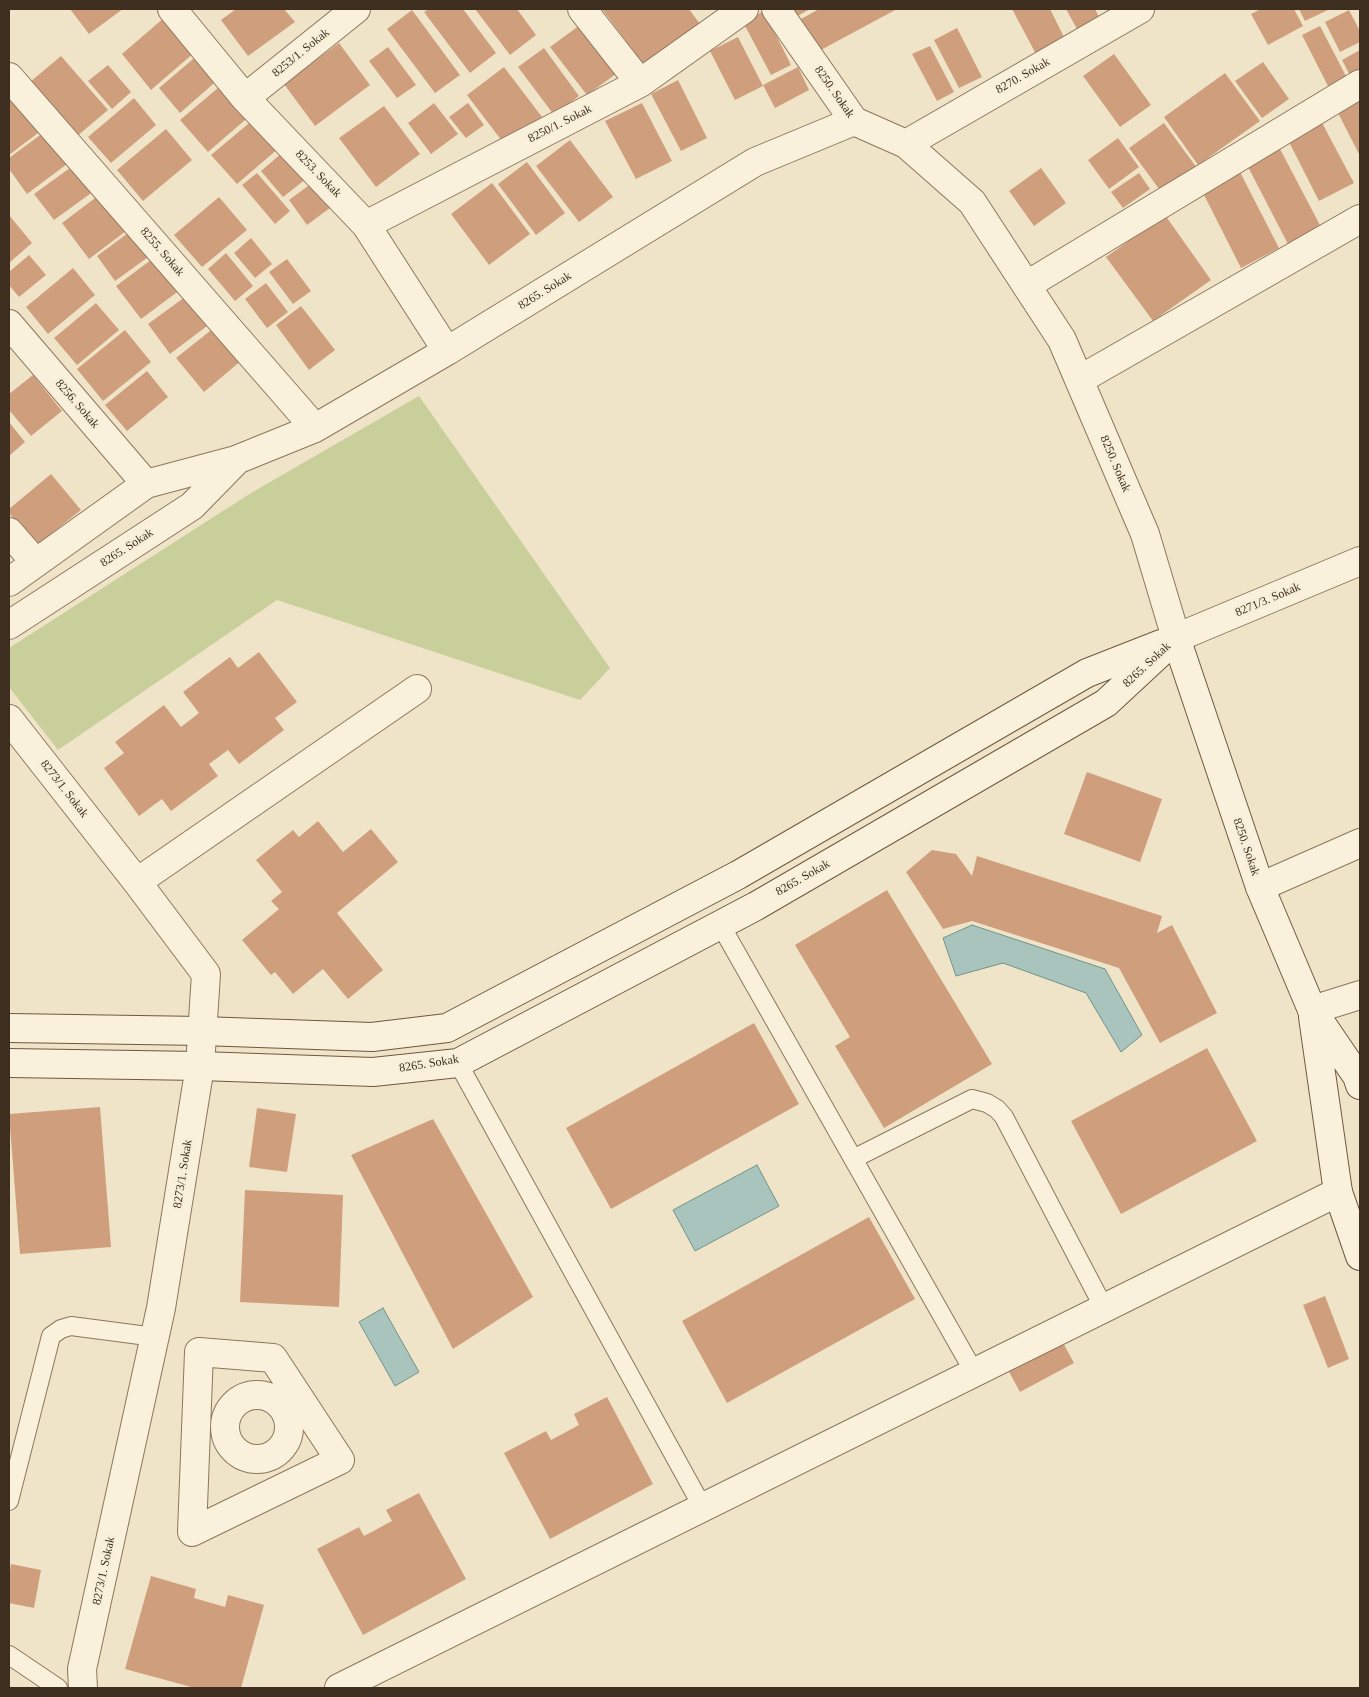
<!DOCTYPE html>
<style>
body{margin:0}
#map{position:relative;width:1369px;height:1697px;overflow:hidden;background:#f0e4c8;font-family:"Times New Roman",serif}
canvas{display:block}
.frame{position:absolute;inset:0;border:10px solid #3d2e20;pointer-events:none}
</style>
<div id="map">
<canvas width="1369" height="1697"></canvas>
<div class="frame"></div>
</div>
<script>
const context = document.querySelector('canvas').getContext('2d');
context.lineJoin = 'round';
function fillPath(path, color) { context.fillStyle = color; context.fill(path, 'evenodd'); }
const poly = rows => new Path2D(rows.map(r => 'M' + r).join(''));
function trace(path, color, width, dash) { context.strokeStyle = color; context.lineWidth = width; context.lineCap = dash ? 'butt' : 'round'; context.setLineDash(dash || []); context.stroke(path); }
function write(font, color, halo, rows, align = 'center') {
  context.font = font + ' "Times New Roman",serif'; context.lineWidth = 4.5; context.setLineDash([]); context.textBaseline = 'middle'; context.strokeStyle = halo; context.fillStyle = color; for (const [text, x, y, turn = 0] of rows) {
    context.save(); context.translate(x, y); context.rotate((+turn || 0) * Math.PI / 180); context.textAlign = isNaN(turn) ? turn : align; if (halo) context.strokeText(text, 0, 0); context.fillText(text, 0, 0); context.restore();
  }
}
const green = poly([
 [419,396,610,668,580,700,277,600,58,750,9,687,9,648,251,493]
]);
const water = poly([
 [972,925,1105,969,1142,1035,1121,1052,1086,993,1003,963,956,976,943,938,972,925],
 [757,1165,779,1206,695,1251,673,1210,757,1165],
 [383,1308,419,1372,395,1386,359,1322,383,1308]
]);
const building = poly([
 [70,9,123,9,89,34],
 [236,9,284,9,295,22,248,56,221,20],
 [429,9,463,9,496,53,470,73,424,12],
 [475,9,517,9,536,35,510,55],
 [602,9,689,9,700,24,645,66],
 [788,9,810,9,794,18],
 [819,9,897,9,819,51,801,19],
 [1012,9,1050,9,1066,41,1037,56],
 [1066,9,1095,9,1100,19,1078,31],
 [1261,9,1294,9,1303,26,1268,45,1251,14],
 [1299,9,1330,9,1305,21],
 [412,10,460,75,435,93,387,29],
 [1349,10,1360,31,1360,42,1340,52,1325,22],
 [764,11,791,65,771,75,743,22],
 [165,17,195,52,151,90,122,54],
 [584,22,620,71,587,95,550,47],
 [1320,26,1347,78,1329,88,1302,35],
 [957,28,982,77,959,88,934,40],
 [738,37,763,86,735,100,710,51],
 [339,43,370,85,315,126,284,84],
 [930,46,954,92,937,101,912,54],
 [388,47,416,85,397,98,369,61],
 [544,48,579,96,554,115,518,67],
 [1360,50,1360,74,1352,79,1342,60],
 [199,54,220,78,180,113,159,88],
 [1114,54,1151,105,1120,127,1083,76],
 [61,56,108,110,76,137,30,82],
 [1263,62,1289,99,1262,118,1235,81],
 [108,65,131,92,112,109,88,81],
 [504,67,542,117,505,145,467,95],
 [798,67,809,90,775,108,763,85],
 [1225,73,1260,121,1198,165,1164,117],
 [678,80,707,138,681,151,651,94],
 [225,82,252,114,208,152,180,120],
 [1360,93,1360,156,1335,107],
 [13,98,38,133,9,155,9,101],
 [134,98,156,125,111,163,88,137],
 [434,103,458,134,431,154,408,123],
 [468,103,484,125,466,138,449,117],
 [642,103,672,161,636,179,605,121],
 [384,106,420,154,376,187,339,138],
 [254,119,279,148,237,184,211,155],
 [1320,119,1354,183,1319,201,1286,136],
 [1164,123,1197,168,1162,193,1129,148],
 [166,129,192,160,143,201,117,170],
 [47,130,71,161,27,194,9,169,9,158],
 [1118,138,1139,167,1109,189,1088,160],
 [570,140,613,197,579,222,536,166],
 [1279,147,1322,229,1289,246,1246,163],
 [283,152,306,179,283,197,261,171],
 [527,162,565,213,536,235,498,184],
 [74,165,94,191,54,220,34,194],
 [1041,168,1066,203,1034,226,1009,191],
 [1240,172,1279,248,1241,268,1202,191],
 [257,173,290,211,275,224,242,185],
 [1139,173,1150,189,1123,208,1111,192],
 [316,180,334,205,307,225,289,200],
 [492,183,530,234,489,265,451,214],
 [103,192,130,228,89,259,62,223],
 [219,197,247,230,202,267,174,235],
 [9,215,32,243,9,263],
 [1165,215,1211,280,1153,321,1106,257],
 [132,230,151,255,115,281,97,256],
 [251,238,272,264,255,278,234,253],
 [226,253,253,286,235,301,208,269],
 [29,255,46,275,19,297,9,285,9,272],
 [155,257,180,290,141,319,116,286],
 [287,259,311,291,293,304,269,272],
 [73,268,95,295,48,334,26,307],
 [266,283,288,312,267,328,245,299],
 [189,294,211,323,170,354,148,324],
 [96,303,119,330,77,365,54,338],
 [301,306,335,350,309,370,276,325],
 [215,327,242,360,204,392,176,358],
 [125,330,151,362,103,401,77,369],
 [147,371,168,397,127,431,105,405],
 [33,375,62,411,31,436,9,410,9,394],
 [9,422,25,442,9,456],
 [51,474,81,510,36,546,9,513,9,509],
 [259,652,297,702,275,718,284,730,239,764,228,750,209,764,218,776,171,811,162,799,139,816,104,768,124,753,115,742,164,705,181,727,199,713,183,692,230,657,238,668],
 [1087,772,1162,799,1140,862,1064,834],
 [318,821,343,852,371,829,398,862,337,913,383,970,348,999,323,969,293,994,275,972,271,975,242,940,279,909,271,901,282,892,256,860,293,830,299,837],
 [932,850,956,854,972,876,977,856,1162,916,1157,933,1172,925,1217,1013,1160,1043,1119,968,972,921,943,929,906,872],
 [887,890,992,1064,884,1128,835,1046,850,1037,795,945],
 [754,1023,799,1104,611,1209,566,1128],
 [1207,1048,1257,1141,1121,1214,1071,1121],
 [100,1107,111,1247,20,1254,9,1114],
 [257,1108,296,1114,287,1172,249,1167],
 [433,1119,533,1297,453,1349,351,1155],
 [245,1190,343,1195,339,1307,240,1302],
 [869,1217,915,1299,727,1403,682,1321],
 [1325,1296,1349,1359,1328,1368,1303,1305],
 [1061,1339,1074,1363,1020,1392,1007,1368],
 [607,1397,653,1484,550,1539,504,1453,546,1431,551,1440,579,1425,574,1414],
 [419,1493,466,1579,363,1635,317,1549,359,1527,364,1536,392,1521,386,1510],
 [11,1564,41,1570,34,1608,9,1603,9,1578],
 [151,1576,196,1589,194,1598,225,1607,228,1595,264,1605,241,1688,195,1688,125,1669]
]);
const lane = poly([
 [720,924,974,1372],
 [458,1063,703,1508],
 [853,1159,972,1099,987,1103,997,1109,1004,1117,1104,1308],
 [9,1501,51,1336,61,1329,71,1326,155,1337],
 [9,1655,58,1688]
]);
const street = poly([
 [172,9,245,98,366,225,447,351],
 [582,9,640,83],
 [776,9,854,121,906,144,972,202,1062,340,1145,534,1176,638,1360,561],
 [9,77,315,428],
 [245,98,356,9],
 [906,144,1140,9],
 [366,225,640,83,744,9],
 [1027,285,1360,84],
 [9,324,146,484],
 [1079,380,1360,219],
 [9,532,36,563],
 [9,582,146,484,236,460,315,428,447,351,755,162,854,121],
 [9,625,192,506,236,461],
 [9,719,137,882,206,974,200,1066,161,1308,82,1669,83,1688],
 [137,882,417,689],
 [1260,887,1360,843],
 [1312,1010,1360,995],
 [199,1352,273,1358,340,1460,192,1532,199,1352],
 '225 1427a32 32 0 1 1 64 0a32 32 0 1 1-64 0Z',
 [339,1688,1338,1192]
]);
const secondary = poly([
 [1176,638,1260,887,1312,1010,1357,1076,1360,1085],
 [1313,1017,1338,1192,1360,1256],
 [9,1028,202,1031,372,1037,447,1028,738,875,1087,673,1161,644],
 [9,1063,200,1066,373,1072,458,1063,756,906,1106,703,1176,638]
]);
const streetNames = [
 ["8253/1. Sokak",301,53,-39],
 ["8270. Sokak",1023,76,-30],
 ["8250. Sokak",834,92,55],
 ["8250/1. Sokak",560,124,-27],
 ["8253. Sokak",318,174,46],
 ["8255. Sokak",162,252,49],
 ["8265. Sokak",545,291,-32],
 ["8256. Sokak",77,404,49],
 ["8250. Sokak",1115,464,67],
 ["8265. Sokak",127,548,-33],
 ["8271/3. Sokak",1268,600,-23],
 ["8265. Sokak",1147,665,-43],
 ["8273/1. Sokak",64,789,52],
 ["8250. Sokak",1246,847,71],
 ["8265. Sokak",803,878,-30],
 ["8265. Sokak",429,1064,-9],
 ["8273/1. Sokak",183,1174,-81],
 ["8273/1. Sokak",104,1571,-78]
];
fillPath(green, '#c9cf9b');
fillPath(water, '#a9c4bc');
trace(water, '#6f938a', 1);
fillPath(building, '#cf9f7d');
trace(lane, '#8d765c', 20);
trace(street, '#8d765c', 30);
trace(secondary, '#6f573f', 30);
trace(lane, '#faf1dc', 18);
trace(street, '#faf1dc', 28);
trace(secondary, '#faf1dc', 28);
write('12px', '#3d2e20', '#f7eed8', streetNames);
</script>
